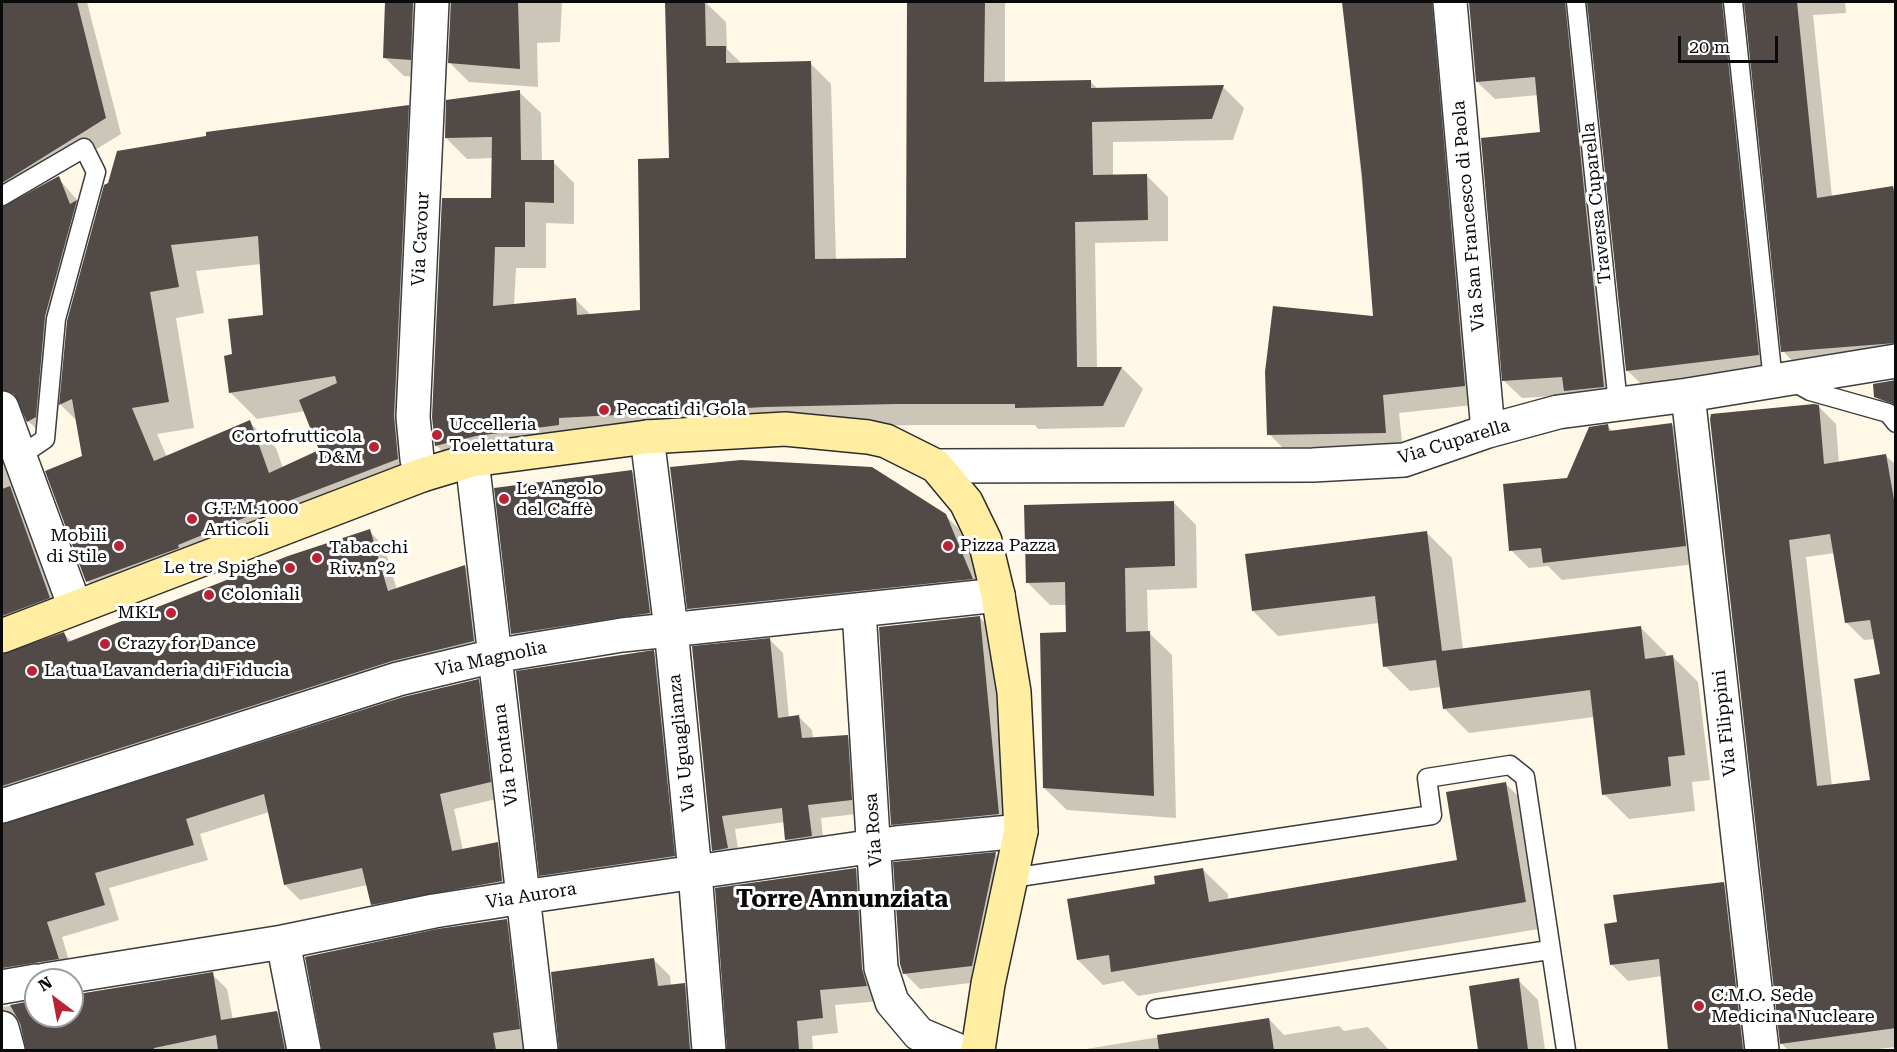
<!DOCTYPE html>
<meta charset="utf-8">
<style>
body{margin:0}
#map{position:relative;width:1897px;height:1052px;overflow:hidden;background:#fff8e6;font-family:"Roboto Serif",serif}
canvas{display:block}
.frame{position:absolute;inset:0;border:3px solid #0a0a0a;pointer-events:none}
.north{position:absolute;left:24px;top:968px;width:60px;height:60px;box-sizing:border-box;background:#fff;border:2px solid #9d9d9d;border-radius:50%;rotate:328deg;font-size:16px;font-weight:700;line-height:24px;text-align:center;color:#0a0a0a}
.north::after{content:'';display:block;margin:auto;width:21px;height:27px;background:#b92336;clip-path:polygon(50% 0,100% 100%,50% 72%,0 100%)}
.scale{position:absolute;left:1678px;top:36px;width:100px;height:27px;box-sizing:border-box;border:3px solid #0a0a0a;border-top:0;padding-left:8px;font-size:18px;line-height:21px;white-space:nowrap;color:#0a0a0a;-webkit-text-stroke:4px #fff;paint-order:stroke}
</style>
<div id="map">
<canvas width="1897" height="1052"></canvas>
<div class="frame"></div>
<div class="north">N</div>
<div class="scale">20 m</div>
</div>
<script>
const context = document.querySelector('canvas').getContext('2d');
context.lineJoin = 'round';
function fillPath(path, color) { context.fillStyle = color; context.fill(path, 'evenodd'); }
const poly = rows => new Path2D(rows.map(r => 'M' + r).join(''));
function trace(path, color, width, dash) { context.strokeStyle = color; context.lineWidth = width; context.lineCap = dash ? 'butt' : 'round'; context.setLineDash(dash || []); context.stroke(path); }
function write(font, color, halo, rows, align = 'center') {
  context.font = font + ' "Roboto Serif",serif'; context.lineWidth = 6; context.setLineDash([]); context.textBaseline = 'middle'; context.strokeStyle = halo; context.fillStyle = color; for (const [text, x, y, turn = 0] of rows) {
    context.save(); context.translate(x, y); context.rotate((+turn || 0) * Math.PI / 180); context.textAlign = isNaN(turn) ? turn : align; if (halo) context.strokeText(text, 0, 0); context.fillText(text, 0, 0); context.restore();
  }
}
const shadow = poly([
 [2,2,87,2,121,134,16,199,17,202,58,178,92,217,60,333,44,436,28,421,22,405,12,405,2,416],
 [386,2,562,2,560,42,537,43,538,87,469,82,449,62,450,2,443,4,429,78,404,76,384,57],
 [667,2,705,2,726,22,727,49,742,64,810,63,831,84,836,260,908,259,908,2,1005,2,1005,83,1091,82,1098,89,1223,87,1244,108,1233,140,1113,142,1113,176,1147,176,1168,197,1168,241,1095,243,1097,368,1122,368,1143,389,1124,427,1038,429,1035,425,918,425,788,428,457,466,436,445,493,200,493,158,467,159,446,138,519,92,541,113,542,162,553,162,574,183,574,224,546,223,546,268,516,268,514,305,575,299,591,315,641,311,671,160],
 [1344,2,1464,2,1482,404,1399,413,1403,451,1287,452,1269,434,1375,318],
 [1470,2,1845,2,1846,13,1813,15,1832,197,1893,188,1896,191,1896,361,1800,369,1783,351,1745,9,1739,22,1776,373,1645,388,1627,370,1590,10,1582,22,1621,404,1569,395,1522,398,1504,381,1541,134,1538,95,1495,99,1477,82],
 [408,106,434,132,424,486,113,607,87,581,83,457,77,421,61,405,69,321,105,186],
 [261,264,264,316,234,356,230,392,257,419,305,411,321,450,283,468,276,448,249,422,167,457,157,434,194,428,176,318,204,313,196,271],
 [1896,380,1896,413,1893,414,1876,396,1874,385],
 [1818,406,1836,424,1839,463,1885,455,1896,465,1896,1047,1870,1050,1788,1050,1782,1044,1712,415],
 [1835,553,1846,622,1864,640,1875,639,1881,675,1872,782,1832,786,1806,557],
 [1672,425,1690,443,1703,563,1562,580,1548,566,1529,568,1511,550,1608,426,1613,432],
 [2,432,3,457,15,493,26,503,65,613,2,640],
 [632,472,644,485,662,625,525,646,513,633],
 [1173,502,1196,525,1197,588,1147,590,1148,632,1172,655,1176,818,1067,810,1044,788,1068,634,1067,605,1050,605,1028,583],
 [945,515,960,530,986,592,703,623,689,608],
 [369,531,384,546,397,590,465,567,480,582,489,656,2,813,2,668,29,656,64,634,72,642],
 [1427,533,1452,558,1463,650,1641,628,1666,653,1666,658,1673,657,1698,682,1710,780,1692,782,1695,811,1629,819,1604,794,1594,717,1469,733,1444,708,1441,687,1410,691,1385,666,1379,623,1278,636,1253,611],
 [979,617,998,636,1017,833,911,843,892,824],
 [770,640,783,653,789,718,799,717,812,730,813,739,847,737,861,750,865,813,821,818,824,849,800,853,787,839,785,822,735,829,740,862,727,864,713,850,693,648],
 [654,652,666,664,686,868,553,887,541,875],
 [478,681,493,696,505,797,454,809,463,850,497,844,512,859,517,896,387,919,372,904,367,885,300,900,285,885,269,812,200,834,208,860,109,888,119,920,62,937,73,974,2,993,2,824,8,825],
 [1506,784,1531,809,1550,927,1138,996,1123,981,1103,985,1078,960,1157,885,1202,869,1228,894,1228,900,1459,861],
 [995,854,1010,869,987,981,920,989,904,973],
 [856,869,872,885,882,1001,835,1005,838,1033,812,1036,813,1050,729,1050],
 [1724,884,1740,900,1757,1050,1670,1050,1662,976,1628,981,1612,965,1618,924],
 [506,920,521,935,535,1050,324,1050,324,1047],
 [654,960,670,976,671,986,684,985,701,1001,704,1050,561,1050],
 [212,974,227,989,233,1020,277,1012,292,1027,297,1050,27,1050,22,1024,13,1024,2,1034,2,1007,36,1002,36,1016,72,1016,72,996],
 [1518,980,1538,1000,1545,1050,1480,1050,1471,987],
 [1269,1019,1284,1035,1339,1026,1344,1031,1368,1027,1389,1050,1080,1050]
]);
const building = poly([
 [2,2,77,2,106,118,2,183],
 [385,2,413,2,411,60,383,58],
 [451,2,518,2,520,69,448,63],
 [665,2,705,2,706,46,726,46,726,63,811,61,815,259,906,258,907,2,985,2,984,82,1091,80,1091,88,1224,85,1212,119,1092,122,1093,175,1147,174,1148,220,1075,222,1077,367,1122,367,1103,406,1015,408,1015,404,896,404,765,407,559,418,559,425,476,436,435,446,432,417,442,198,491,198,492,137,445,138,446,100,520,90,521,160,554,160,554,203,525,202,525,247,495,247,493,306,576,298,577,315,640,310,638,159,669,158],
 [1342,2,1432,2,1465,386,1383,395,1386,433,1267,435,1265,372,1273,306,1373,316,1362,176],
 [1469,2,1565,2,1604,387,1564,391,1562,377,1502,381,1481,138,1540,132,1535,77,1476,82],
 [1587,2,1722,2,1759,355,1626,371],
 [1744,2,1797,2,1817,198,1893,186,1896,203,1896,343,1781,352],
 [409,105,394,416,398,459,244,518,178,545,179,548,86,582,45,471,82,456,72,399,59,405,67,321,104,185,108,183,117,151,206,136,206,132],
 [258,236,263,315,228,319,232,354,224,356,229,393,335,376,337,383,299,400,319,450,269,473,250,420,154,461,132,408,169,402,150,292,179,287,171,245],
 [59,176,70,204,77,200,45,316,36,417,27,422,14,394,2,390,2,207],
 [1896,380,1896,405,1874,397,1873,384],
 [1814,404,1819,405,1824,464,1886,454,1896,511,1896,1028,1780,1044,1710,419,1711,414],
 [1830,534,1845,623,1870,620,1880,674,1854,679,1870,780,1817,786,1789,540],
 [1672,423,1686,546,1543,563,1541,548,1509,551,1503,484,1567,478,1589,427,1608,424,1609,431],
 [741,460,872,467,946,514,973,579,687,609,670,467],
 [632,470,650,613,511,634,494,488],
 [10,486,50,598,2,616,2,489],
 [1174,501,1175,566,1125,568,1126,632,1150,631,1154,796,1043,788,1040,633,1066,632,1065,582,1026,583,1024,505],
 [370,529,388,591,465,565,474,641,392,661,2,786,2,654,64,632,68,642,288,556],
 [1427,531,1442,651,1641,626,1645,659,1673,655,1685,755,1668,757,1671,786,1602,795,1590,690,1443,709,1436,660,1383,667,1375,596,1252,611,1245,554],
 [980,616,999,814,891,825,879,627],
 [770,638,778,718,799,715,802,738,848,735,852,800,808,805,812,836,785,840,782,808,722,816,728,848,712,851,692,646],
 [654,650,675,856,539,876,516,671],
 [479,679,491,782,440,794,452,851,498,842,502,881,371,905,362,868,284,885,264,794,186,819,194,845,95,873,105,905,47,922,59,959,2,968,2,824,403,697],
 [1506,782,1526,902,1111,972,1109,955,1077,960,1067,899,1155,884,1154,876,1203,868,1209,902,1457,860,1446,792],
 [996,852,972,966,903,974,900,964,893,862],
 [856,868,862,969,867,986,820,990,823,1018,797,1021,799,1050,727,1050,715,888],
 [1724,882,1743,1049,1668,1050,1659,959,1610,965,1604,924,1617,922,1613,895],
 [507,919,520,1029,493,1033,496,1050,322,1050,305,957,437,929],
 [654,958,658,986,685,983,690,1050,559,1050,551,972],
 [213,972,221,1020,277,1011,285,1050,218,1050,216,1035,154,1048,154,1050,26,1050,20,1023,10,1005,36,1000,36,1016,72,1016,72,995],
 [1519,978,1528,1050,1478,1050,1469,986],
 [1269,1018,1274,1050,1159,1050,1157,1035]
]);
const lane = poly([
 [1576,2,1618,404],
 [1733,2,1773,381],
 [2,196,84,148,96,172,56,319,45,439,20,456],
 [1792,381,1810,391,1888,413,1896,423],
 [1012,878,1432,815,1427,778,1510,765,1525,777,1566,1050],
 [1156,1009,1549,950]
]);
const street = poly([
 [1450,2,1488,431],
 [1688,395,1762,1050],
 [2,408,75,607],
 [647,437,671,629,695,872,709,1050],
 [472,460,541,1050],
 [936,466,1313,465,1404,460,1488,431,1558,412,1688,395,1896,361],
 [422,475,417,459,413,417,432,2],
 [859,610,881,968,892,1002,919,1034,957,1050],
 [2,806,398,679,494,656,622,635,998,595],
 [283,942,304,1050],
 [45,980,283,942,434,911,523,897,896,843,1021,831],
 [2,987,36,981],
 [2,1028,8,1050]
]);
const secondary = poly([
 [2,636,422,475,472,460,647,437,785,429,868,437,886,441,936,466,966,502,985,541,998,595,1014,692,1021,831,988,984,978,1050]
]);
const markers = [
 [604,410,6,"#b92336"],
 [437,435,6,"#b92336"],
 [374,447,6,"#b92336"],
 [504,499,6,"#b92336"],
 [192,519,6,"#b92336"],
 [119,546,6,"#b92336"],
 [948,546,6,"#b92336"],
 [317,558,6,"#b92336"],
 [290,568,6,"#b92336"],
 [209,595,6,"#b92336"],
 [171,613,6,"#b92336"],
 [105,644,6,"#b92336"],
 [32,671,6,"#b92336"],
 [1699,1006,6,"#b92336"]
];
const streetNames = [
 ["Traversa Cuparella",1597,203,-96],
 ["Via San Francesco di Paola",1469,216,-95],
 ["Via Cavour",421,239,-87],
 ["Via Cuparella",1454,442,-17],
 ["Via Magnolia",491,659,-12],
 ["Via Filippini",1725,723,-96],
 ["Via Uguaglianza",682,743,-96],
 ["Via Fontana",506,755,-97],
 ["Via Rosa",874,830,-94],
 ["Via Aurora",531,896,-9]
];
const poiNames = [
 ["Peccati di Gola",616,410],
 ["Uccelleria",449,425],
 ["Toelettatura",449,446],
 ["Cortofrutticola",362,437,"right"],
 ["D&M",362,458,"right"],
 ["Le Angolo",516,489],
 ["del Caffè",516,510],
 ["G.T.M.1000",204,509],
 ["Articoli",204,530],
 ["Mobili",107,536,"right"],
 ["di Stile",107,557,"right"],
 ["Pizza Pazza",960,546],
 ["Tabacchi",329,548],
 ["Riv. n°2",329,569],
 ["Le tre Spighe",278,568,"right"],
 ["Coloniali",221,595],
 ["MKL",159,613,"right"],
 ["Crazy for Dance",117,644],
 ["La tua Lavanderia di Fiducia",44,671],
 ["C.M.O. Sede",1711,996],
 ["Medicina Nucleare",1711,1017]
];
const districtNames = [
 ["Torre Annunziata",842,900]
];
fillPath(shadow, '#0003');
fillPath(building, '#524a46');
trace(lane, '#3d3d3d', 21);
trace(street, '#3d3d3d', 36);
trace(secondary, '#2c2c2c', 36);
trace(lane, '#fff', 18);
trace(street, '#fff', 33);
trace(secondary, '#ffeda1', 33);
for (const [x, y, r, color] of markers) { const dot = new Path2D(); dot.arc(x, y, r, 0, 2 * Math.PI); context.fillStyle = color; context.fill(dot); trace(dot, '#fff', 2); }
write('18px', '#0a0a0a', '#fff', streetNames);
write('18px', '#0a0a0a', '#fff', poiNames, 'left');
write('bold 24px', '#0a0a0a', '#fff', districtNames);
</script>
